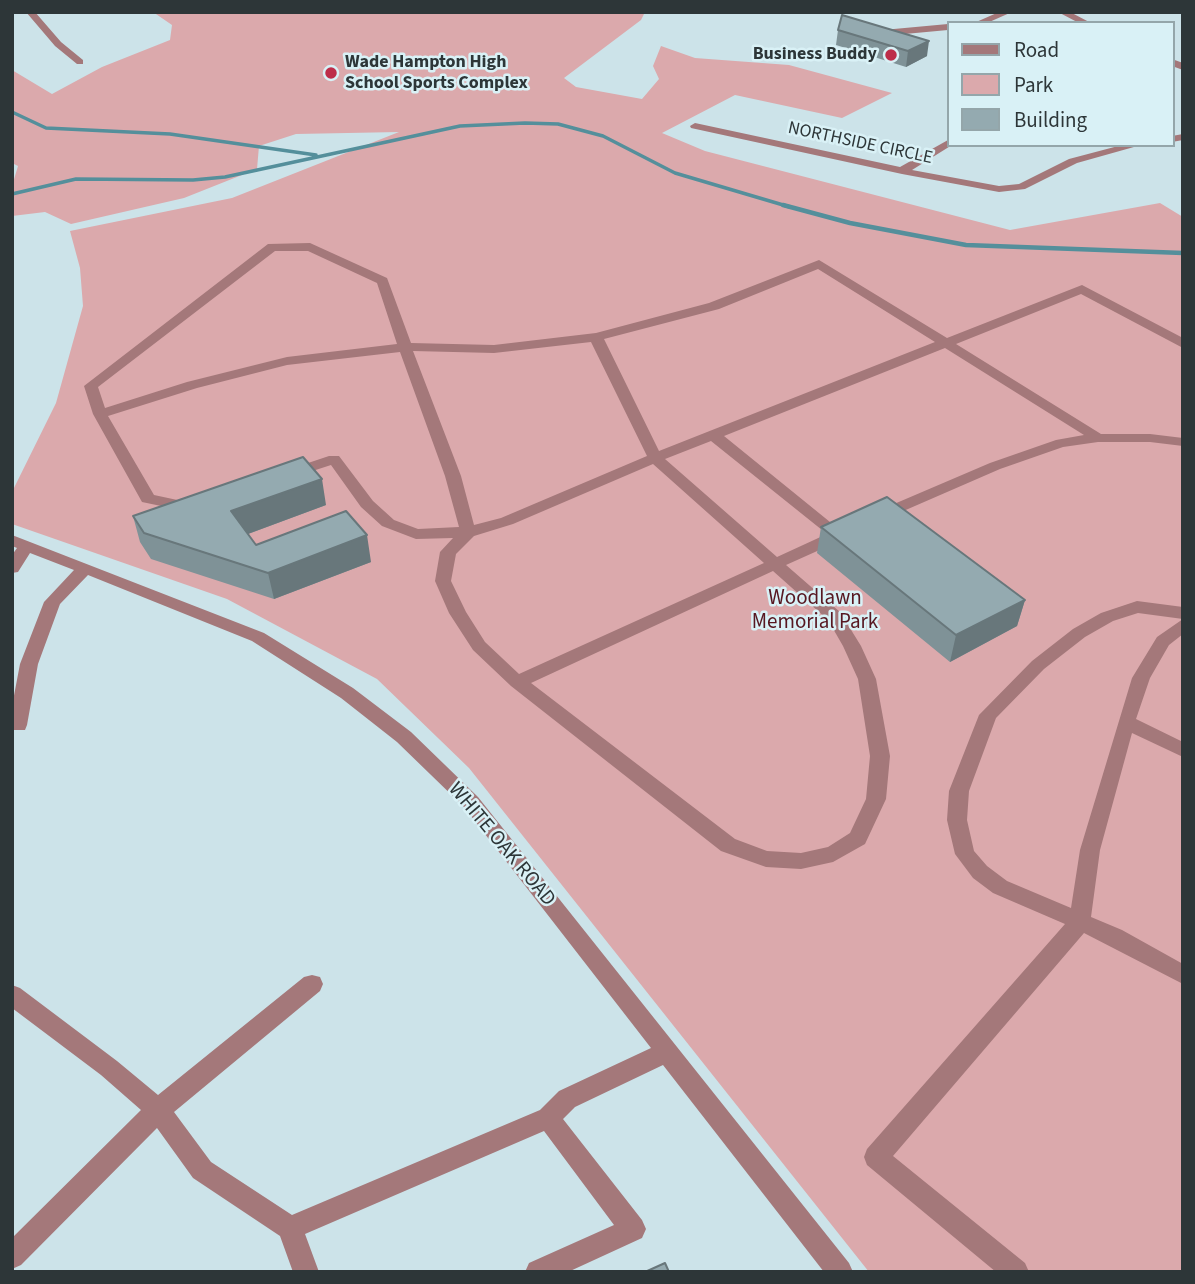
<!DOCTYPE html>
<style>
body{margin:0}
#map{position:relative;width:1195px;height:1284px;overflow:hidden;background:#cce3e9;font-family:"Source Sans 3",sans-serif}
canvas{display:block}
.frame{position:absolute;inset:0;border:14px solid #2d3638;pointer-events:none}
.legend{position:absolute;left:947px;top:21px;width:228px;height:126px;box-sizing:border-box;background:#d9f1f6;border:2px solid #94a6aa;margin:0;padding:9px 12px;list-style:none;font-size:21px;color:#2d3638}
.legend li{display:flex;align-items:center;gap:14px;height:35px}
.legend b{width:35px;border:2px solid #94a6aa}
</style>
<div id="map">
<canvas width="1195" height="1284"></canvas>
<div class="frame"></div>
<ul class="legend">
<li><b style="height:9px;background:#a4787a"></b>Road</li>
<li><b style="height:19px;background:#dba9ac"></b>Park</li>
<li><b style="height:19px;background:#94aab0"></b>Building</li>
</ul>
</div>
<script>
const context = document.querySelector('canvas').getContext('2d');
context.lineJoin = 'round';
function fillPath(path, color) { context.fillStyle = color; context.fill(path, 'evenodd'); }
const poly = rows => new Path2D(rows.map(r => 'M' + r).join(''));
function trace(path, color, width, dash) { context.strokeStyle = color; context.lineWidth = width; context.lineCap = dash ? 'butt' : 'round'; context.setLineDash(dash || []); context.stroke(path); }
function write(font, color, halo, rows, align = 'center') {
  context.font = font + ' "Source Sans 3",sans-serif'; context.lineWidth = 5; context.setLineDash([]); context.textBaseline = 'middle'; context.strokeStyle = halo; context.fillStyle = color; for (const [text, x, y, turn = 0] of rows) {
    context.save(); context.translate(x, y); context.rotate((+turn || 0) * Math.PI / 180); context.textAlign = isNaN(turn) ? turn : align; if (halo) context.strokeText(text, 0, 0); context.fillText(text, 0, 0); context.restore();
  }
}
const green = poly([
 [153,12,645,12,641,20,564,78,576,87,642,99,659,79,653,66,661,46,695,58,789,65,892,93,842,118,735,95,662,133,705,151,1010,230,1160,203,1183,217,1183,1272,869,1272,469,768,377,679,227,599,12,524,12,492,56,403,83,306,80,268,70,231,232,198,399,132,296,134,259,146,257,169,184,198,71,224,45,212,12,216,12,186,18,166,12,163,12,70,52,94,102,67,170,40,172,25]
]);
const streamFar1 = poly([
 [12,112,46,128,170,134,316,155],
 [12,194,76,179,193,180,225,177,460,126,525,123,558,124,603,136,675,173,790,207]
]);
const stream = poly([
 [783,205,850,223,966,245,1183,253]
]);
const minor = poly([
 [26,12,35,12,61,42,83,60,83,64,77,64,55,46,26,12],
 [999,12,1012,12,987,23,974,23,999,12],
 [1058,12,1070,12,1091,23,1079,23,1058,12],
 [948,24,948,30,883,36,878,33,883,30,948,24],
 [1172,59,1183,63,1183,70,1172,66,1172,59],
 [695,123,900,167,948,140,948,145,952,145,912,170,999,186,1019,184,1069,159,1122,145,1141,145,1077,163,1025,189,999,192,902,174,691,128,690,126,695,123],
 [1183,134,1183,140,1172,142,1172,136,1183,134],
 [310,243,387,278,411,343,494,345,596,333,709,303,819,260,947,338,1082,285,1183,338,1183,348,1081,294,956,344,1101,434,1150,434,1183,438,1183,446,1150,442,1098,442,1063,447,1000,469,885,519,873,519,871,516,873,513,990,463,1056,440,1084,435,945,348,724,436,846,535,844,539,786,565,840,612,861,646,876,679,890,756,886,799,865,844,833,862,801,869,766,867,721,851,511,686,473,650,449,613,435,581,440,552,453,538,416,539,382,526,361,507,331,465,294,477,284,477,281,474,284,471,329,456,339,456,373,501,394,520,418,529,459,527,445,476,400,352,287,365,197,388,108,416,154,495,196,504,198,507,190,512,142,502,93,414,84,386,268,244,310,243],
 [275,251,308,251,377,283,397,344,287,357,187,382,105,408,98,387,275,251],
 [818,269,935,342,659,451,604,339,719,309,818,269],
 [591,342,647,456,501,518,474,525,461,476,413,351,494,353,591,342],
 [711,441,827,534,777,557,665,459,711,441],
 [653,464,764,563,519,674,485,642,466,612,451,581,456,554,474,536,513,524,653,464],
 [773,571,828,620,843,646,858,679,870,756,866,799,850,833,828,847,801,853,767,851,735,839,531,683,773,571],
 [12,535,264,633,353,688,411,732,478,797,849,1263,853,1272,824,1272,663,1065,575,1107,563,1119,642,1220,646,1229,642,1238,568,1272,525,1272,529,1263,614,1225,544,1131,305,1234,319,1272,293,1272,280,1236,193,1178,157,1128,21,1265,12,1269,12,1238,141,1110,101,1075,12,1008,12,985,20,988,117,1061,158,1095,304,977,312,975,320,977,323,984,320,991,174,1112,211,1162,292,1215,540,1110,559,1091,651,1048,464,807,397,742,341,698,252,641,88,575,60,604,38,664,27,725,25,730,12,730,12,706,20,664,44,602,74,570,30,553,18,572,12,573,12,555,17,548,12,546,12,535],
 [1137,601,1183,607,1183,619,1138,613,1113,621,1085,637,1044,669,996,718,969,791,967,820,974,851,987,866,1007,881,1071,908,1080,850,1132,678,1157,637,1183,619,1183,634,1169,645,1150,678,1136,719,1183,742,1183,757,1132,733,1100,850,1091,917,1122,930,1183,964,1183,984,1084,933,893,1156,1025,1263,1029,1272,996,1272,867,1165,864,1157,867,1149,1065,924,993,893,973,878,955,854,947,820,949,791,979,715,1032,661,1073,629,1101,613,1137,601]
]);
const wall = poly([
 [838,30,927,56,906,67,836,45],
 [326,505,248,534,256,545,371,562,274,599,151,559,140,542,133,516],
 [821,527,1025,600,1017,626,950,662,817,553]
]);
const shadedWall = poly([
 [929,41,927,56,906,67,908,51],
 [322,479,326,505,237,538,231,511],
 [367,535,371,562,274,599,268,573],
 [1025,600,1017,626,950,662,956,635]
]);
const building = poly([
 [842,15,929,41,908,51,838,30,842,15],
 [303,457,322,479,231,511,256,545,346,511,367,535,268,573,144,533,133,516,303,457],
 [887,497,1025,600,956,635,821,527,887,497],
 [665,1263,669,1272,645,1272,665,1263]
]);
const markers = [
 [891,55,7,"#bd2d49"],
 [331,73,7,"#bd2d49"]
];
const farPoinames = [
 ["Business Buddy",877,55],
 ["Wade Hampton High",345,63,"left"],
 ["School Sports Complex",345,84,"left"]
];
const farStreetnames = [
 ["NORTHSIDE CIRCLE",860,144,12]
];
const parkNames = [
 ["Woodlawn",815,599],
 ["Memorial Park",815,623]
];
const streetNames = [
 ["WHITE OAK ROAD",501,845,50]
];
fillPath(green, '#dba9ac');
trace(streamFar1, '#548f9b', 3.5);
trace(stream, '#548f9b', 4.5);
fillPath(minor, '#a4787a');
fillPath(wall, '#7f9297');
fillPath(shadedWall, '#68777b');
fillPath(building, '#94aab0');
trace(building, '#68777b', 2);
for (const [x, y, r, color] of markers) { const dot = new Path2D(); dot.arc(x, y, r, 0, 2 * Math.PI); context.fillStyle = color; context.fill(dot); trace(dot, '#d9f1f6', 2.5); }
write('bold 18px', '#2d3638', '#d9f1f6', farPoinames, 'right');
write('18px', '#2d3638', '#d9f1f6', farStreetnames);
write('21px', '#571721', '#d9f1f6', parkNames);
write('21px', '#2d3638', '#d9f1f6', streetNames);
</script>
